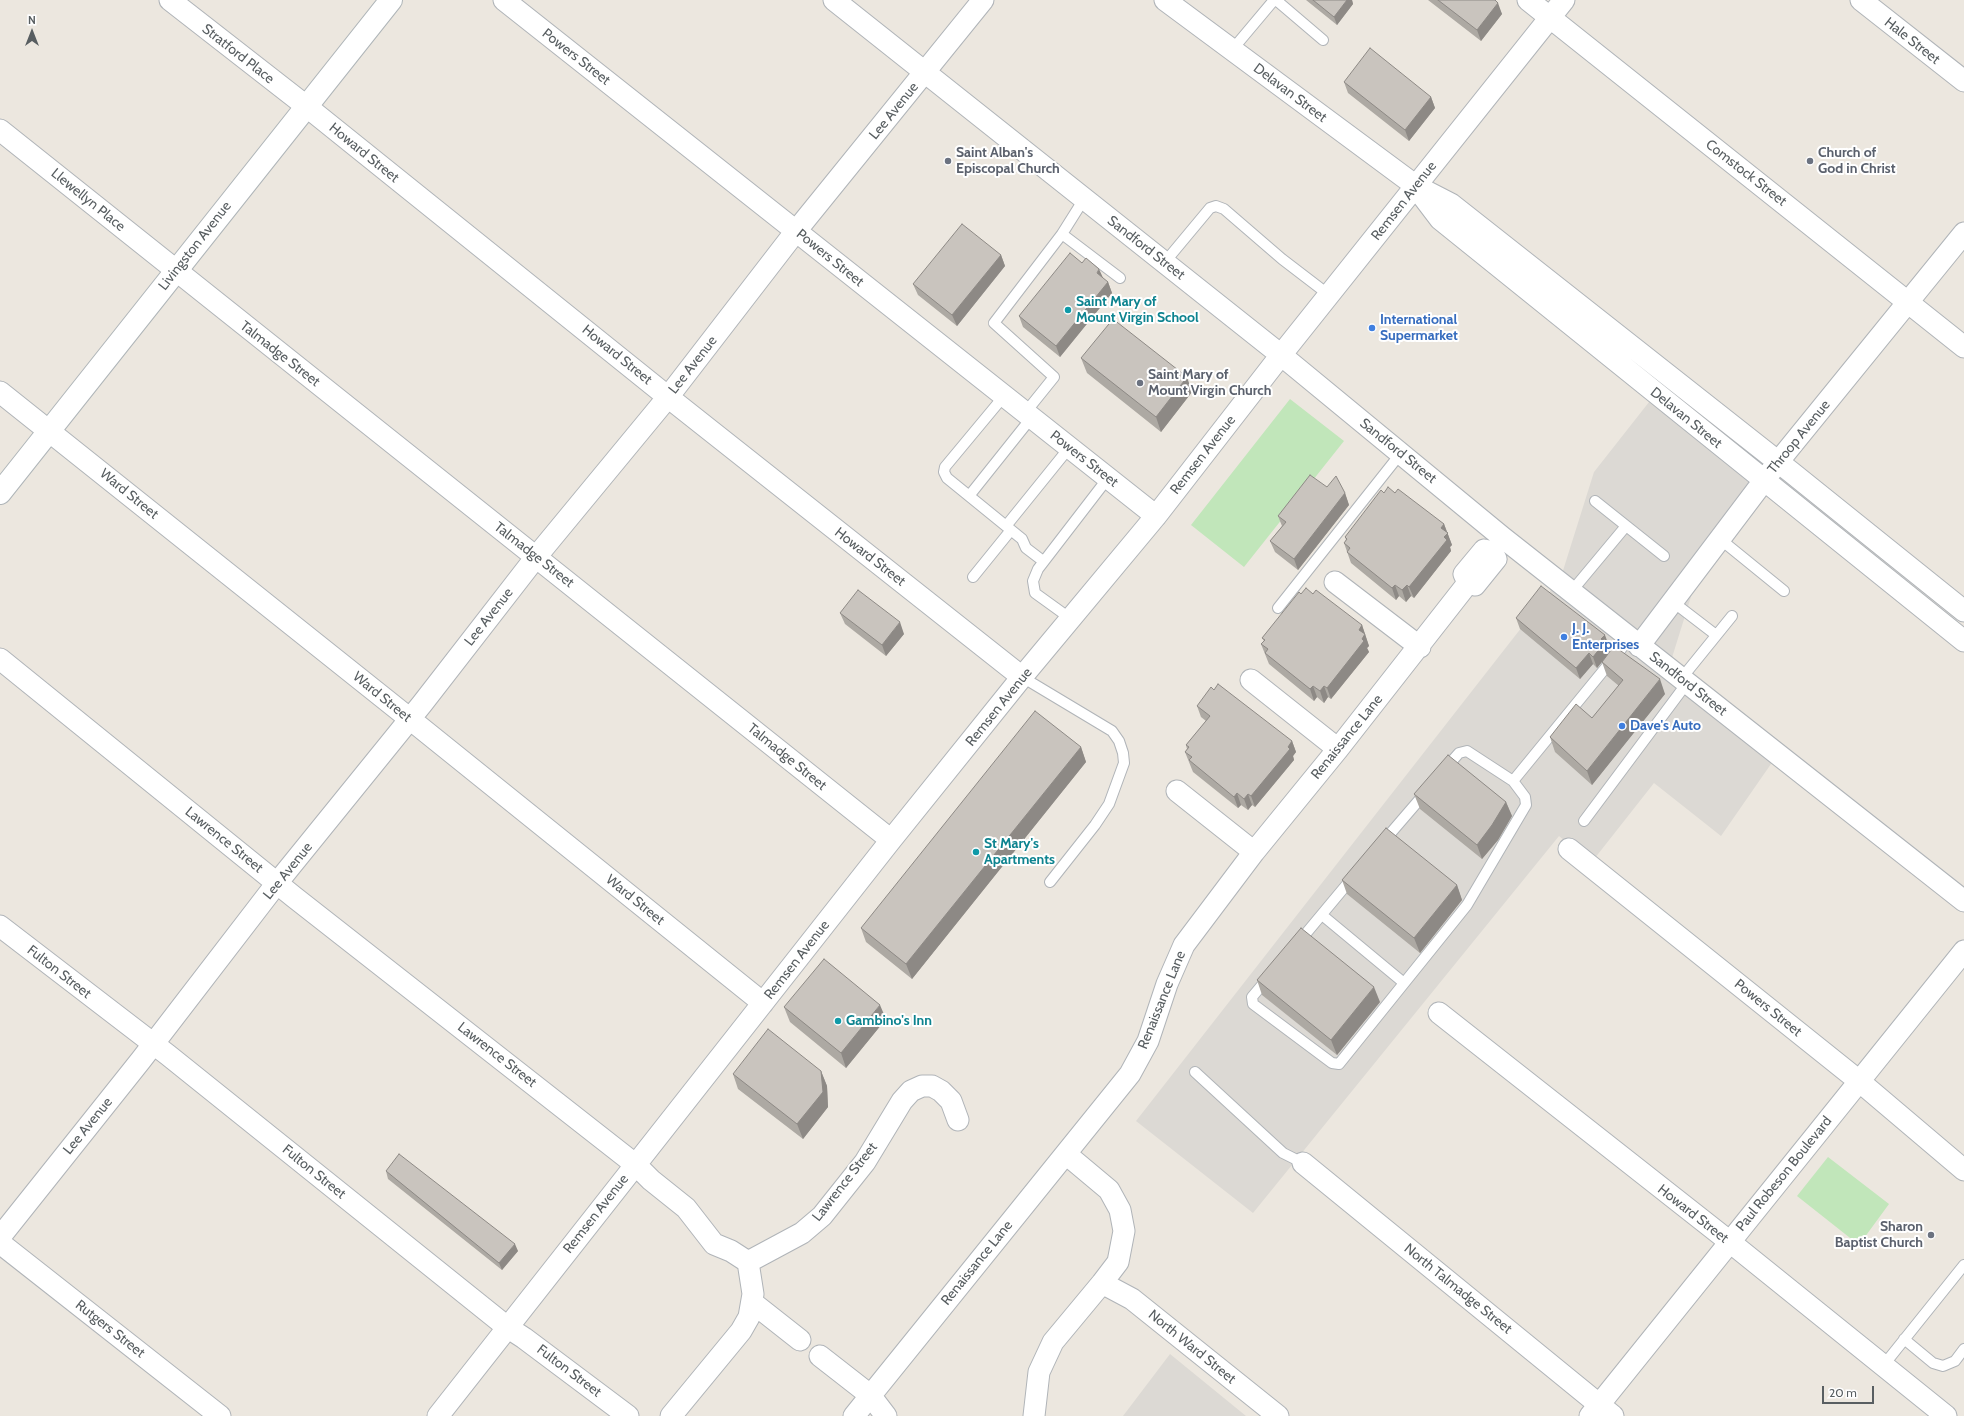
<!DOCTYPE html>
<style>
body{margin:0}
#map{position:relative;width:1964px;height:1416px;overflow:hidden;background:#ece7df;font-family:Cabin,sans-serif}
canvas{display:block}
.north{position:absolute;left:12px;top:12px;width:40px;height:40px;-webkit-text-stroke:3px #fff;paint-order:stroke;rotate:0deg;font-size:11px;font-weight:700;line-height:16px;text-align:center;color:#585e61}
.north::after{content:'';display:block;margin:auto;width:14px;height:18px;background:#585e61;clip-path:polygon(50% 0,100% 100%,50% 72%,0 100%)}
.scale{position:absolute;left:1822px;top:1386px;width:52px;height:18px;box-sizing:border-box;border:2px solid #585e61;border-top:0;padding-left:5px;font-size:12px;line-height:14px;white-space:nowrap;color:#585e61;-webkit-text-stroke:3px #fff;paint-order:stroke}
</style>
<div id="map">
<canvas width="1964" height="1416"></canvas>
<div class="north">N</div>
<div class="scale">20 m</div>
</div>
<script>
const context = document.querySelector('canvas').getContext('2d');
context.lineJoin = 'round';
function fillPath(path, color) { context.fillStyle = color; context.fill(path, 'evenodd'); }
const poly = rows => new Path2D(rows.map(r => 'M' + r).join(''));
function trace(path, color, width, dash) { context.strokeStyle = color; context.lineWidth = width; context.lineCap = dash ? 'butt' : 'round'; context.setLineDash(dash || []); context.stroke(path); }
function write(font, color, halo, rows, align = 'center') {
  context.font = font + ' Cabin,sans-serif'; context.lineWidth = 4; context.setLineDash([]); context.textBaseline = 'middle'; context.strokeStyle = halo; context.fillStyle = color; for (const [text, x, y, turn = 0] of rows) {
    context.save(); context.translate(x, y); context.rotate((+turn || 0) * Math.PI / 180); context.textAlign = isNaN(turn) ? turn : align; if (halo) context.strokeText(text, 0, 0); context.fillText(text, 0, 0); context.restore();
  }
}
const industrial = poly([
 [1664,383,1773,469,1704,555,1670,664,1780,751,1721,836,1654,783,1591,863,1559,836,1253,1213,1136,1121,1561,577,1594,472],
 [1170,1354,1246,1416,1123,1416]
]);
const green = poly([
 [1290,399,1344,441,1244,567,1191,525],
 [1828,1157,1889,1204,1859,1245,1797,1196]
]);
const lane = poly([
 [1276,0,1323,40],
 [1232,50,1274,0],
 [1062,234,1084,199],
 [1165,262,1210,208,1216,206,1224,209,1282,259,1329,295],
 [1004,396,945,467,944,472,947,478,1022,539,1026,548,1043,561],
 [1025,413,1054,377,994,323,1062,234,1120,278],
 [969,496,1032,417],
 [1595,501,1664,556],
 [1006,526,1069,448],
 [1720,539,1784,591],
 [973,577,1011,530],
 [1571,592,1626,526],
 [1673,602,1716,635],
 [1278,608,1401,453],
 [1071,619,1035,593,1033,581,1038,569,1108,478],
 [1022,677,1112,731,1119,741,1123,753,1124,763,1109,804,1095,825,1050,882],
 [1681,679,1732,616],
 [1445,769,1459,753,1467,751,1513,781],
 [1584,821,1687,683],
 [1383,842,1426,792],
 [1322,915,1404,983],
 [1298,943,1353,877],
 [1268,978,1252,997,1253,1004,1332,1063,1339,1064,1467,905,1526,805,1525,797,1513,781,1630,638],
 [1195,1072,1283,1153,1303,1163],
 [1904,1339,1933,1363,1943,1366,1955,1361,1964,1349],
 [1883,1366,1964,1265]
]);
const street = poly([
 [170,0,306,106,668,397,1022,677],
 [504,0,1156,516],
 [834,0,1281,355,1502,537,1964,901],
 [1165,0,1416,186,1451,204,1791,472,1964,611],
 [1528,0,1964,347],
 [1861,0,1964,81],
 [0,130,891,840],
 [1418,190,1440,219,1964,641],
 [0,392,410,719,763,1003],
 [1484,550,1492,552,1496,559,1475,585,1468,583,1464,574,1484,550],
 [1335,582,1420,647],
 [1639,646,1778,462,1964,233],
 [0,659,294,897,636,1165,651,1180,686,1208,714,1244,731,1251,748,1262,802,1233,822,1216,865,1162,902,1101,911,1091,922,1086,932,1086,941,1091,951,1101,958,1120],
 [1251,680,1338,749],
 [1177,791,1254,852],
 [1569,849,1859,1081,1964,1170],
 [0,926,168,1055,507,1327,524,1338,628,1416],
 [1439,1013,1730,1242,1946,1416],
 [1303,1163,1613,1416],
 [0,1237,141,1060,277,883,422,704,536,557,668,397,796,231,983,0],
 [0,1243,220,1416],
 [1102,1283,1132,1299,1278,1416],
 [753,1303,800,1340],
 [820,1356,870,1395,886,1416],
 [438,1416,891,840,1022,677,1156,516,1281,355,1564,0],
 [671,1416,741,1331,749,1317,753,1294,748,1262],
 [854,1416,1130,1074,1148,1041,1167,984,1184,945,1254,852,1338,749,1468,583],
 [1034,1416,1039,1372,1053,1342,1102,1283,1118,1262,1124,1231,1120,1210,1109,1190,1066,1154],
 [1590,1416,1964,951]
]);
const secondary = poly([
 [0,493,391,0]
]);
const wall = poly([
 [1306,0,1352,0,1353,4,1337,25],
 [1428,0,1495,0,1502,14,1481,41],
 [1344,82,1431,97,1435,108,1409,141,1348,93],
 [1001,255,1005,266,957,326,918,295,913,284],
 [1082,263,1108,282,1112,293,1060,357,1023,327,1019,316],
 [1081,358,1192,392,1161,432,1087,373],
 [1345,493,1349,505,1298,570,1275,552,1270,541,1282,526,1278,516],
 [1384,493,1395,493,1444,524,1452,545,1450,547,1451,551,1414,598,1411,596,1406,602,1399,596,1396,600,1351,563,1344,543,1346,540,1345,537],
 [1301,594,1313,594,1362,625,1369,646,1367,648,1369,652,1331,699,1328,697,1324,703,1317,697,1314,701,1269,664,1261,644,1264,641,1262,638],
 [840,613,904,634,886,656,845,624],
 [1516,618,1609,646,1607,648,1609,652,1665,694,1592,785,1555,752,1550,737,1592,718,1619,686,1607,676,1602,662,1597,668,1593,664,1580,679,1520,629],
 [1214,690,1292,741,1296,752,1293,756,1294,760,1255,807,1252,805,1248,810,1241,805,1238,808,1193,772,1185,752,1187,749,1186,745,1206,721,1201,717,1197,706],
 [1081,747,1086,762,912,979,866,942,861,928],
 [1414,794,1506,802,1512,816,1498,840,1482,859,1420,809],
 [1342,880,1457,885,1462,900,1420,953,1347,894],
 [1257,980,1380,1002,1337,1055,1262,995],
 [784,1007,886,1019,846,1068,790,1022],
 [821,1071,827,1086,828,1107,803,1139,738,1089,733,1074],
 [386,1171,518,1251,502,1270,388,1179]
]);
const shadedWall = poly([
 [1347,0,1352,0,1353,4,1337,25,1334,17],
 [1498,3,1502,14,1481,41,1477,30],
 [1431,97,1435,108,1409,141,1405,130],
 [1001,255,1005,266,957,326,952,315],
 [1099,269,1104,280,1097,273],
 [1108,282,1112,293,1060,357,1056,346],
 [1187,377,1192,392,1161,432,1156,417],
 [1345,493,1349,505,1298,570,1294,559],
 [1444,524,1452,545,1450,547,1451,551,1414,598,1409,587,1441,528],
 [1395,585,1399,596,1396,600,1392,588],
 [1407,585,1411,596,1406,602,1402,590],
 [900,622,904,634,886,656,882,645],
 [1362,625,1369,646,1367,648,1369,652,1331,699,1327,688,1359,630],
 [1605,635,1609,646,1607,648,1609,653,1597,668,1593,657,1601,639],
 [1589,653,1593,664,1580,679,1576,668],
 [1660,679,1665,694,1592,785,1587,771],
 [1313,686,1317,697,1314,701,1310,689],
 [1324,686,1328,697,1324,703,1320,691],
 [1292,741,1296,752,1293,756,1294,760,1255,807,1251,796],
 [1081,747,1086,762,912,979,906,964],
 [1237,793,1241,805,1238,808,1234,797],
 [1248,794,1252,805,1248,810,1244,799],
 [1506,802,1512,816,1498,840,1482,859,1477,845],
 [1457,885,1462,900,1420,953,1414,938],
 [1374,987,1380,1002,1337,1055,1331,1040],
 [880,1005,886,1019,846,1068,841,1053],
 [821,1071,827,1086,828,1107,803,1139,797,1124],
 [515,1244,518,1251,502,1270,499,1263]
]);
const building = poly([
 [1313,0,1347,0,1334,17,1313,0],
 [1438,0,1495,0,1498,3,1477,30,1438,0],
 [1370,48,1431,97,1405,130,1344,82,1370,48],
 [962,224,1001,255,952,315,913,284,962,224],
 [1070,253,1082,263,1086,258,1099,269,1097,273,1108,282,1056,346,1019,316,1070,253],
 [1113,319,1187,377,1156,417,1081,358,1113,319],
 [1310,475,1327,487,1336,476,1345,493,1294,559,1270,541,1286,522,1278,516,1310,475],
 [1388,487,1395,493,1398,489,1444,524,1441,528,1448,533,1444,537,1447,540,1409,587,1407,585,1402,590,1395,585,1392,588,1347,552,1350,548,1344,543,1347,539,1345,537,1381,490,1384,493,1388,487],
 [1541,586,1605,635,1601,639,1605,642,1593,657,1589,653,1576,668,1516,618,1541,586],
 [1306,588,1313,594,1316,590,1362,625,1359,630,1365,634,1362,639,1364,641,1327,688,1324,686,1320,691,1313,686,1310,689,1265,653,1268,649,1261,644,1265,640,1262,638,1299,592,1301,594,1306,588],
 [858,590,900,622,882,645,840,613,858,590],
 [1614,646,1660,679,1587,771,1550,737,1576,704,1592,718,1623,680,1602,662,1614,646],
 [1218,684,1292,741,1288,747,1290,749,1251,796,1248,794,1244,799,1237,793,1234,797,1189,760,1192,757,1185,752,1189,747,1186,745,1210,716,1197,706,1211,687,1214,690,1218,684],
 [1035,711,1081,747,906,964,861,928,1035,711],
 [1448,755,1506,802,1492,825,1477,845,1414,794,1448,755],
 [1386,828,1457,885,1414,938,1342,880,1386,828],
 [1301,928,1374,987,1331,1040,1257,980,1301,928],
 [824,959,880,1005,841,1053,784,1007,824,959],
 [768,1029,821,1071,823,1092,797,1124,733,1074,768,1029],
 [399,1154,515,1244,499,1263,386,1171,399,1154]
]);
const markers = [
 [948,161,4,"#6b7280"],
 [1810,161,4,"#6b7280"],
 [1068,310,4,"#0f9aa8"],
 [1372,328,4,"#3f7fe0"],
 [1140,383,4,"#6b7280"],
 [1564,637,4,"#3f7fe0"],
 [1622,726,4,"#3f7fe0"],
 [976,852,4,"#0f9aa8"],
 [838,1021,4,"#0f9aa8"],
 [1931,1235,4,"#6b7280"]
];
const streetNames = [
 ["Hale Street",1912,41,38],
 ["Stratford Place",238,54,38],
 ["Powers Street",576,57,38],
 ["Delavan Street",1290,93,37],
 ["Lee Avenue",894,111,-51],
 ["Howard Street",364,153,39],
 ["Comstock Street",1746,173,38],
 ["Llewellyn Place",88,200,39],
 ["Remsen Avenue",1404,201,-52],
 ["Livingston Avenue",195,246,-52],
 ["Sandford Street",1146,248,38],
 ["Powers Street",830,258,39],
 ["Talmadge Street",280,354,38],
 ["Howard Street",617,355,39],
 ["Lee Avenue",693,365,-52],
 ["Delavan Street",1686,418,39],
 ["Throop Avenue",1799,437,-51],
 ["Sandford Street",1398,451,39],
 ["Remsen Avenue",1203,455,-52],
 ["Powers Street",1084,459,38],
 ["Ward Street",129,494,39],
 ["Talmadge Street",534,555,38],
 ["Howard Street",870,557,38],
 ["Lee Avenue",489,617,-52],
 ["Sandford Street",1688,684,38],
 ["Ward Street",382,697,39],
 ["Remsen Avenue",999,707,-51],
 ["Renaissance Lane",1347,737,-51],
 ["Talmadge Street",787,757,39],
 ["Lawrence Street",224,840,39],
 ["Lee Avenue",288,871,-51],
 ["Ward Street",635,900,39],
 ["Remsen Avenue",797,960,-52],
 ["Fulton Street",59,972,38],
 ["Renaissance Lane",1162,1000,-68],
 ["Powers Street",1768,1008,39],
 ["Lawrence Street",497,1055,38],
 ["Lee Avenue",88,1126,-51],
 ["Fulton Street",314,1172,39],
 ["Paul Robeson Boulevard",1784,1174,-51],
 ["Lawrence Street",845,1182,-52],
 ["Remsen Avenue",596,1214,-52],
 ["Howard Street",1693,1214,38],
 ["Renaissance Lane",977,1263,-51],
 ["North Talmadge Street",1458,1289,39],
 ["Rutgers Street",110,1329,38],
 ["North Ward Street",1192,1347,39],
 ["Fulton Street",569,1371,37]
];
const worshipNames = [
 ["Saint Alban's",956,153],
 ["Episcopal Church",956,169],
 ["Church of",1818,153],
 ["God in Christ",1818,169],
 ["Saint Mary of",1148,375],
 ["Mount Virgin Church",1148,391],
 ["Sharon",1923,1227,"right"],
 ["Baptist Church",1923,1243,"right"]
];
const cultureNames = [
 ["Saint Mary of",1076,302],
 ["Mount Virgin School",1076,318],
 ["St Mary's",984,844],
 ["Apartments",984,860],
 ["Gambino's Inn",846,1021]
];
const shopNames = [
 ["International",1380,320],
 ["Supermarket",1380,336],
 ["J. J.",1572,629],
 ["Enterprises",1572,645],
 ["Dave's Auto",1630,726]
];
fillPath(industrial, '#dcd9d4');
fillPath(green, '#c1e6ba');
trace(lane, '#b0b4b8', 12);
trace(street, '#b0b4b8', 23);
trace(secondary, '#afb5b8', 24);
trace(lane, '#fff', 10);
trace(street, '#fff', 21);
trace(secondary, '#fff', 22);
fillPath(wall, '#ada9a3');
fillPath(shadedWall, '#8d8985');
fillPath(building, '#c9c4be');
trace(building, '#8d8985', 1);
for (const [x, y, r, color] of markers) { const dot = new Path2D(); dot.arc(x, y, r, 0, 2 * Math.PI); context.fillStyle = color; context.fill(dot); trace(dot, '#fff', 1.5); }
write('14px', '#585e61', '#fff', streetNames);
write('bold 14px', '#5b616d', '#fff', worshipNames, 'left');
write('bold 14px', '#0d838f', '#fff', cultureNames, 'left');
write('bold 14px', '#366cbe', '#fff', shopNames, 'left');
</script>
